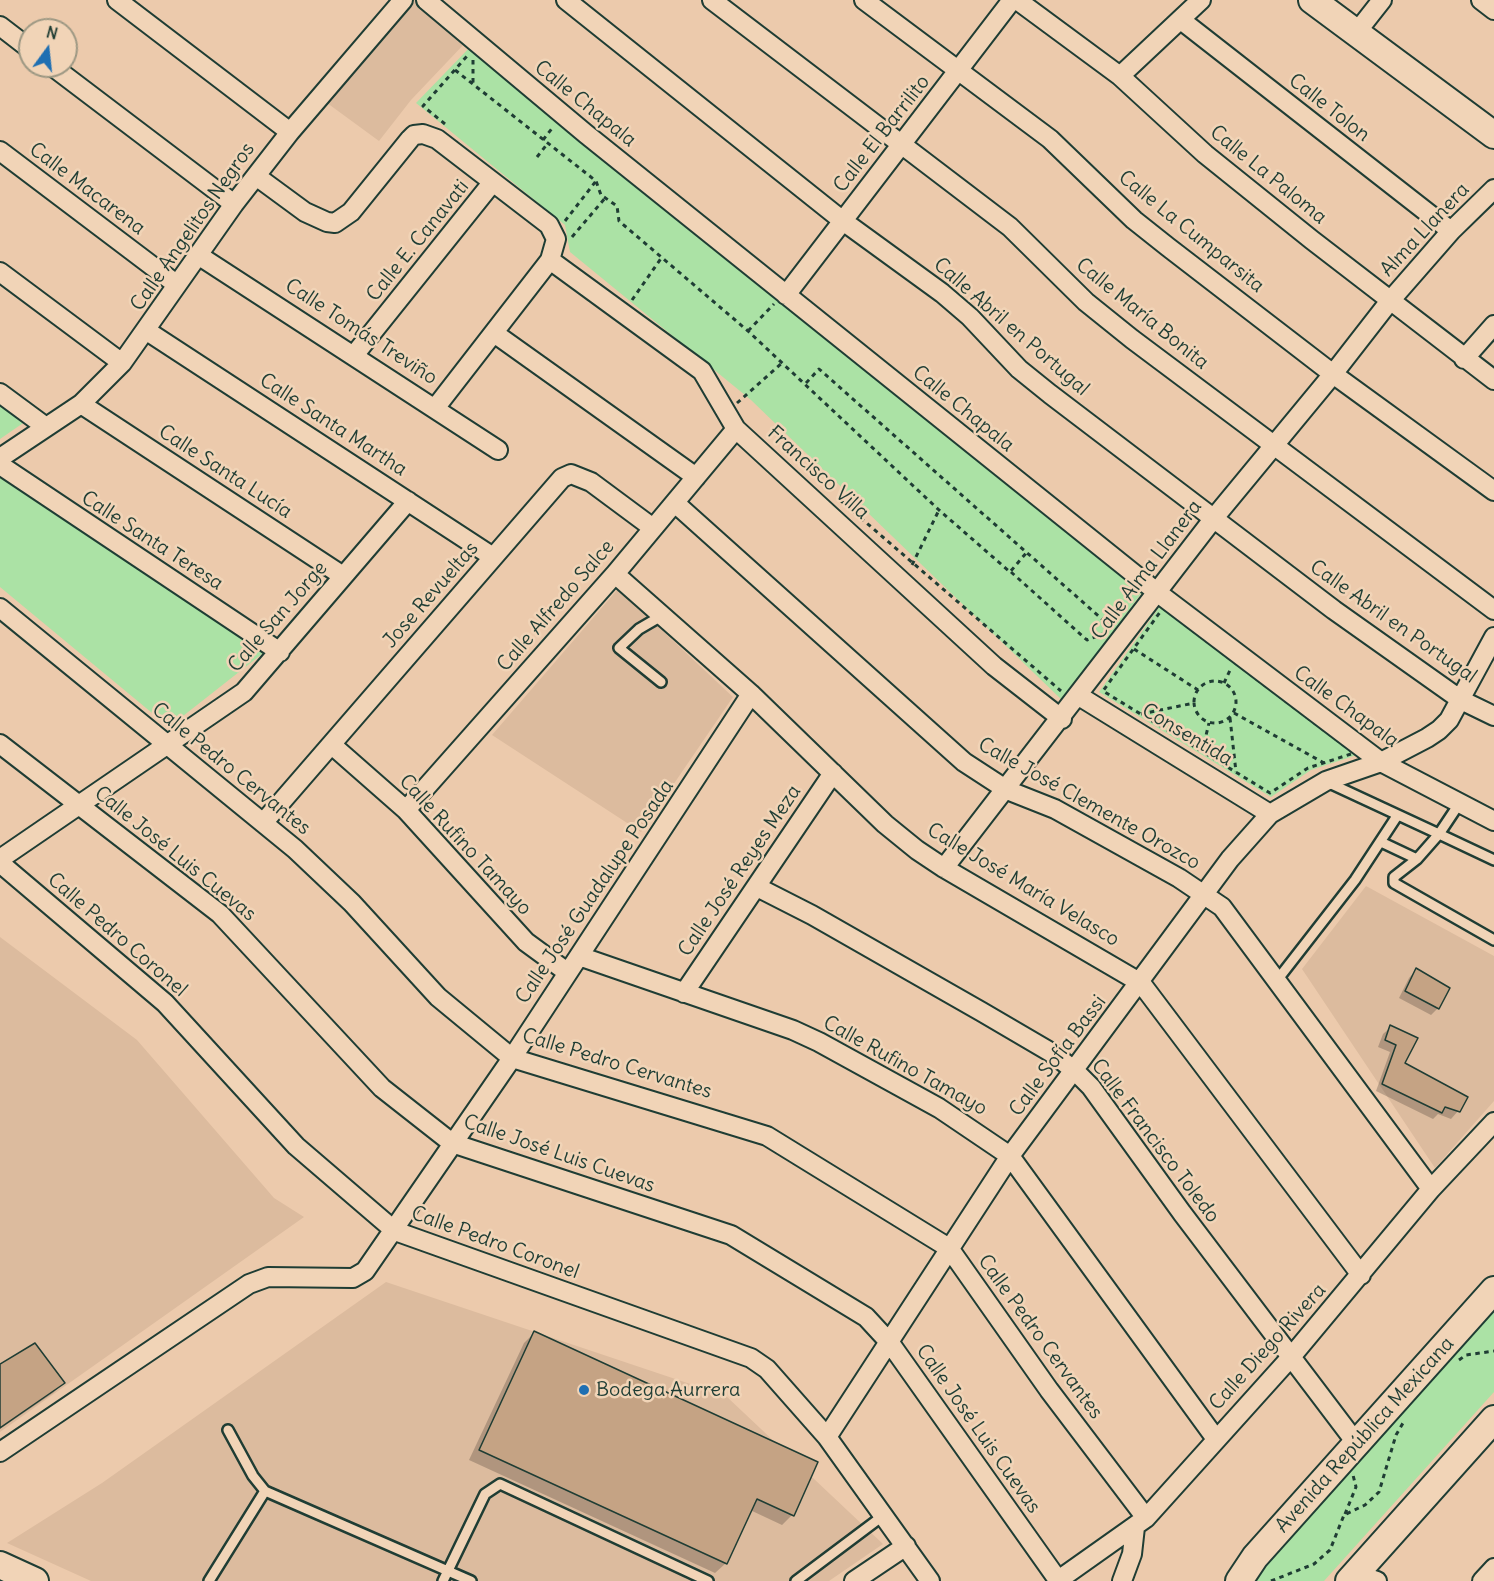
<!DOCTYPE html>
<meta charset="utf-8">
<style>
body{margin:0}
#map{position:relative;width:1494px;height:1581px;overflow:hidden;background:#eccaac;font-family:Delius,sans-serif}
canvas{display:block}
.north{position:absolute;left:18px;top:18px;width:60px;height:60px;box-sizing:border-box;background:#f1d4b7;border:2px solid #9d9883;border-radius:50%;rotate:15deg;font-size:16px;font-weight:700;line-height:24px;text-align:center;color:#1f3d34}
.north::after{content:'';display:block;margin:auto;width:21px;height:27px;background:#1f6fb2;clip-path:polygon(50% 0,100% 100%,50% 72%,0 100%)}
</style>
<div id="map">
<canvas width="1494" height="1581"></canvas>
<div class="north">N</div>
</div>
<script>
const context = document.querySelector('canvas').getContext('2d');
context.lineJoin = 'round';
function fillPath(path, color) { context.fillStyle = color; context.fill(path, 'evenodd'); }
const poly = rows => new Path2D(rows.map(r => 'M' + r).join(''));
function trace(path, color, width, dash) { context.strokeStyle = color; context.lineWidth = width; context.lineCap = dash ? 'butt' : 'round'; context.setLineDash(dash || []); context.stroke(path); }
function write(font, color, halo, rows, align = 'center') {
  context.font = font + ' Delius,sans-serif'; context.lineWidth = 5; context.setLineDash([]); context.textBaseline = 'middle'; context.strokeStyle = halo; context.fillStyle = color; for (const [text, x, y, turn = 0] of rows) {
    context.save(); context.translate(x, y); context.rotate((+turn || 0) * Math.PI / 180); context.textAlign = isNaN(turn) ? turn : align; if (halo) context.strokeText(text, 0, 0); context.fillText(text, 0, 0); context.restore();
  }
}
const built = poly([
 [407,0,419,0,466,42,411,100,379,141,323,100],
 [618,589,733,697,641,832,492,735],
 [1366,886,1494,956,1494,1101,1435,1168,1302,969],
 [0,937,137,1040,274,1198,304,1217,0,1432],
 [386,1282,726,1396,883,1544,829,1581,91,1581,7,1543,102,1483]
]);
const green = poly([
 [473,44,1145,588,1063,701,751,400,570,252,565,225,416,103],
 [0,398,29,419,0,439],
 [0,474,267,650,169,727,0,587],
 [1163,602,1363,753,1311,770,1271,797,1099,692],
 [1494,1308,1494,1392,1324,1581,1249,1581]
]);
const shadow = poly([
 [1416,970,1438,1008,1431,1015,1399,998,1409,978],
 [1391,1027,1403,1064,1458,1111,1451,1119,1438,1114,1433,1119,1376,1091,1390,1052,1378,1047,1383,1034],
 [534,1333,792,1515,782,1525,750,1510,726,1563,715,1573,469,1460,524,1343],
 [0,1366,63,1383,53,1393,0,1429]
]);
const building = poly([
 [1416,968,1450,988,1439,1009,1405,991,1416,968],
 [1390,1025,1418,1038,1405,1063,1468,1097,1460,1112,1445,1107,1442,1113,1382,1084,1396,1045,1385,1040,1390,1025],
 [534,1331,818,1462,794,1516,757,1499,727,1564,479,1450,534,1331],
 [35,1343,65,1383,0,1428,0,1364,35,1343]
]);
const path = poly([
 [473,60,473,85],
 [455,70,596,181,601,195,617,206,619,221,748,331,939,510,1010,572,1027,552],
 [445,124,423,106,467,56],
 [543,140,553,127],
 [537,157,548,143],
 [565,221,596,181],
 [572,237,606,197],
 [632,300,662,257],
 [748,331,774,304],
 [806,383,819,369,1111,627],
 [737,403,783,362],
 [840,500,1061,691],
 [912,565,939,510],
 [1011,572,1087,640,1103,634],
 [1163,608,1234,662,1354,753,1308,768,1270,793,1103,691,1163,608],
 [1134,649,1198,690],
 '1194 702a21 21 0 1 1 42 0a21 21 0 1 1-42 0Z',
 [1224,683,1231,668],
 [1234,713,1324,763],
 [1141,714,1194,703],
 [1230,718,1236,772],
 [1202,752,1209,723],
 [1459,1360,1466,1355,1494,1351],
 [1345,1514,1356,1487,1353,1475],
 [1271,1581,1314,1564,1330,1550,1344,1515,1365,1505,1379,1492,1396,1435,1403,1423]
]);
const lane = poly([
 [661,682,619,648,639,629,663,615],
 [1327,782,1439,834,1417,859,1394,877,1394,883,1494,940],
 [1459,804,1439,834,1494,860],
 [1381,842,1417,859],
 [1278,979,1355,880,1397,816],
 [228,1430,253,1476,265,1491,471,1581],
 [209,1581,265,1491],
 [443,1581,485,1494,500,1484,708,1581],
 [796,1581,884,1515]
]);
const street = poly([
 [117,0,290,132],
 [426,0,586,134,1158,593,1381,762,1494,821],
 [566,0,843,221,942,293,970,317,1019,369,1050,394,1334,610,1461,700,1494,716],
 [712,0,1010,227,1086,302,1132,339,1494,610],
 [864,0,1050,139,1134,220,1168,247,1333,374,1494,491],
 [1017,0,1120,76,1205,154,1312,240,1494,380],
 [1481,0,1494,10],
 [1181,20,1451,231],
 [0,26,30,49],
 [1356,33,1382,0],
 [52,66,234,204],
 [1120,76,1201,0],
 [0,151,176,284],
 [256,176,305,212,327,222,335,223,351,212,410,139,414,135,423,134,437,139,549,225,556,239,550,260,436,407],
 [198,255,498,450],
 [550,260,702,371,736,429,994,666,1062,719],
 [0,272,122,363],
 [786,295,1012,0],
 [147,331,493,557],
 [494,333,696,477],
 [355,354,492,183],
 [1464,359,1494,325],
 [0,393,46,427],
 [81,404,343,576],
 [0,458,81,404,122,363,234,204,290,132,403,0],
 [0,465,280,652],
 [675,503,964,762,1007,790,1055,809,1179,878,1222,907,1431,1189],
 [615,574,751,694,885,824,917,850,944,868,1141,983,1361,1275],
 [0,608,295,849,352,903,438,997,512,1058,767,1136,949,1248,1049,1390,1146,1518],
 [1079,696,1270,814],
 [0,744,220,914,382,1088,452,1143,731,1235,866,1317,890,1343,1058,1580],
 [332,745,406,810,526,942,567,972],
 [406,810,615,574,736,429],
 [263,823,562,478,571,474,591,482,653,528],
 [0,859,244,692,408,501],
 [0,863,165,1003,296,1146,395,1231,751,1358,767,1369,827,1437,930,1581],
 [944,868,1214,518,1333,374,1389,302,1451,231,1494,189],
 [757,887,812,915,982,1012,1052,1053,1075,1071,1091,1087,1182,1213,1357,1444],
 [579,956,793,1030,819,1042,939,1108,1010,1156,1216,1439],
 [684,993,833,773],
 [827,1437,1010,1156,1230,859,1270,814,1326,781,1381,762,1427,738,1439,730,1449,720,1494,637],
 [0,1452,249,1284,268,1277,353,1278,365,1271,512,1058,751,694],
 [1356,1574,1377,1581],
 [854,1581,906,1546],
 [1057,1581,1146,1518,1291,1357,1431,1189,1494,1122],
 [1122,1581,1132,1554,1135,1527],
 [1482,1581,1494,1568]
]);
const secondary = poly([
 [1312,0,1494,135],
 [0,1565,35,1581],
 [1239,1581,1255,1557,1494,1290],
 [1349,1581,1494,1419]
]);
const markers = [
 [584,1390,6,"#1f6fb2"]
];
const streetNames = [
 ["Calle Chapala",585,104,39],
 ["Calle Tolon",1329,108,38],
 ["Calle El Barrilito",882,134,-52],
 ["Calle La Paloma",1268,175,39],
 ["Calle Macarena",87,189,37],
 ["Calle Angelitos Negros",193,227,-55],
 ["Alma Llanera",1425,230,-47],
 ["Calle La Cumparsita",1191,232,39],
 ["Calle E. Canavati",418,241,-51],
 ["Calle María Bonita",1142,314,39],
 ["Calle Abril en Portugal",1011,327,41],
 ["Calle Tomás Treviño",361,332,33],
 ["Calle Chapala",963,409,39],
 ["Calle Santa Martha",333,425,33],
 ["Calle Santa Lucía",225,472,33],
 ["Francisco Villa",818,473,42],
 ["Calle Santa Teresa",152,541,33],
 ["Calle Alma Llanera",1147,570,-53],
 ["Jose Revueltas",431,595,-49],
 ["Calle Alfredo Salce",556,606,-49],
 ["Calle San Jorge",278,617,-49],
 ["Calle Abril en Portugal",1393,622,35],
 ["Calle Chapala",1346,707,36],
 ["Consentida",1187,735,31],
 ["Calle Pedro Cervantes",231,769,39],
 ["Calle José Clemente Orozco",1089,804,29],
 ["Calle Rufino Tamayo",465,845,47],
 ["Calle José Luis Cuevas",175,854,39],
 ["Calle José Reyes Meza",740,871,-56],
 ["Calle José María Velasco",1023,885,31],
 ["Calle José Guadalupe Posada",595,892,-56],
 ["Calle Pedro Coronel",117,935,41],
 ["Calle Sofía Bassi",1058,1056,-53],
 ["Calle Pedro Cervantes",617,1064,17],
 ["Calle Rufino Tamayo",905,1066,29],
 ["Calle Francisco Toledo",1155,1141,53],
 ["Calle José Luis Cuevas",559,1154,19],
 ["Calle Pedro Coronel",495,1243,20],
 ["Calle Pedro Cervantes",1040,1337,54],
 ["Calle Diego Rivera",1268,1347,-48],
 ["Calle José Luis Cuevas",978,1429,55],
 ["Avenida República Mexicana",1365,1435,-48]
];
const poiNames = [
 ["Bodega Aurrera",596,1390]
];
fillPath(built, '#dcbb9e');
fillPath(green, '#abe2a5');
fillPath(shadow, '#0003');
fillPath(building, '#c5a384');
trace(building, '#1f3d34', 1.5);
trace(lane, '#1f3d34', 14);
trace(street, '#1f3d34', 22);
trace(secondary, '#1f3d34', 30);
trace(path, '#1f3d34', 3, [4.5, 4.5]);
trace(lane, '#f1d4b7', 9);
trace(street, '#f1d4b7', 18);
trace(secondary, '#f1d4b7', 26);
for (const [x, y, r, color] of markers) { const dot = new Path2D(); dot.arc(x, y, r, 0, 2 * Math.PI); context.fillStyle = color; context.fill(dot); trace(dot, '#f1d4b7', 2); }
write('20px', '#1f3d34', '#f1d4b7', streetNames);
write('20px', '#1f3d34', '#f1d4b7', poiNames, 'left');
</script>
